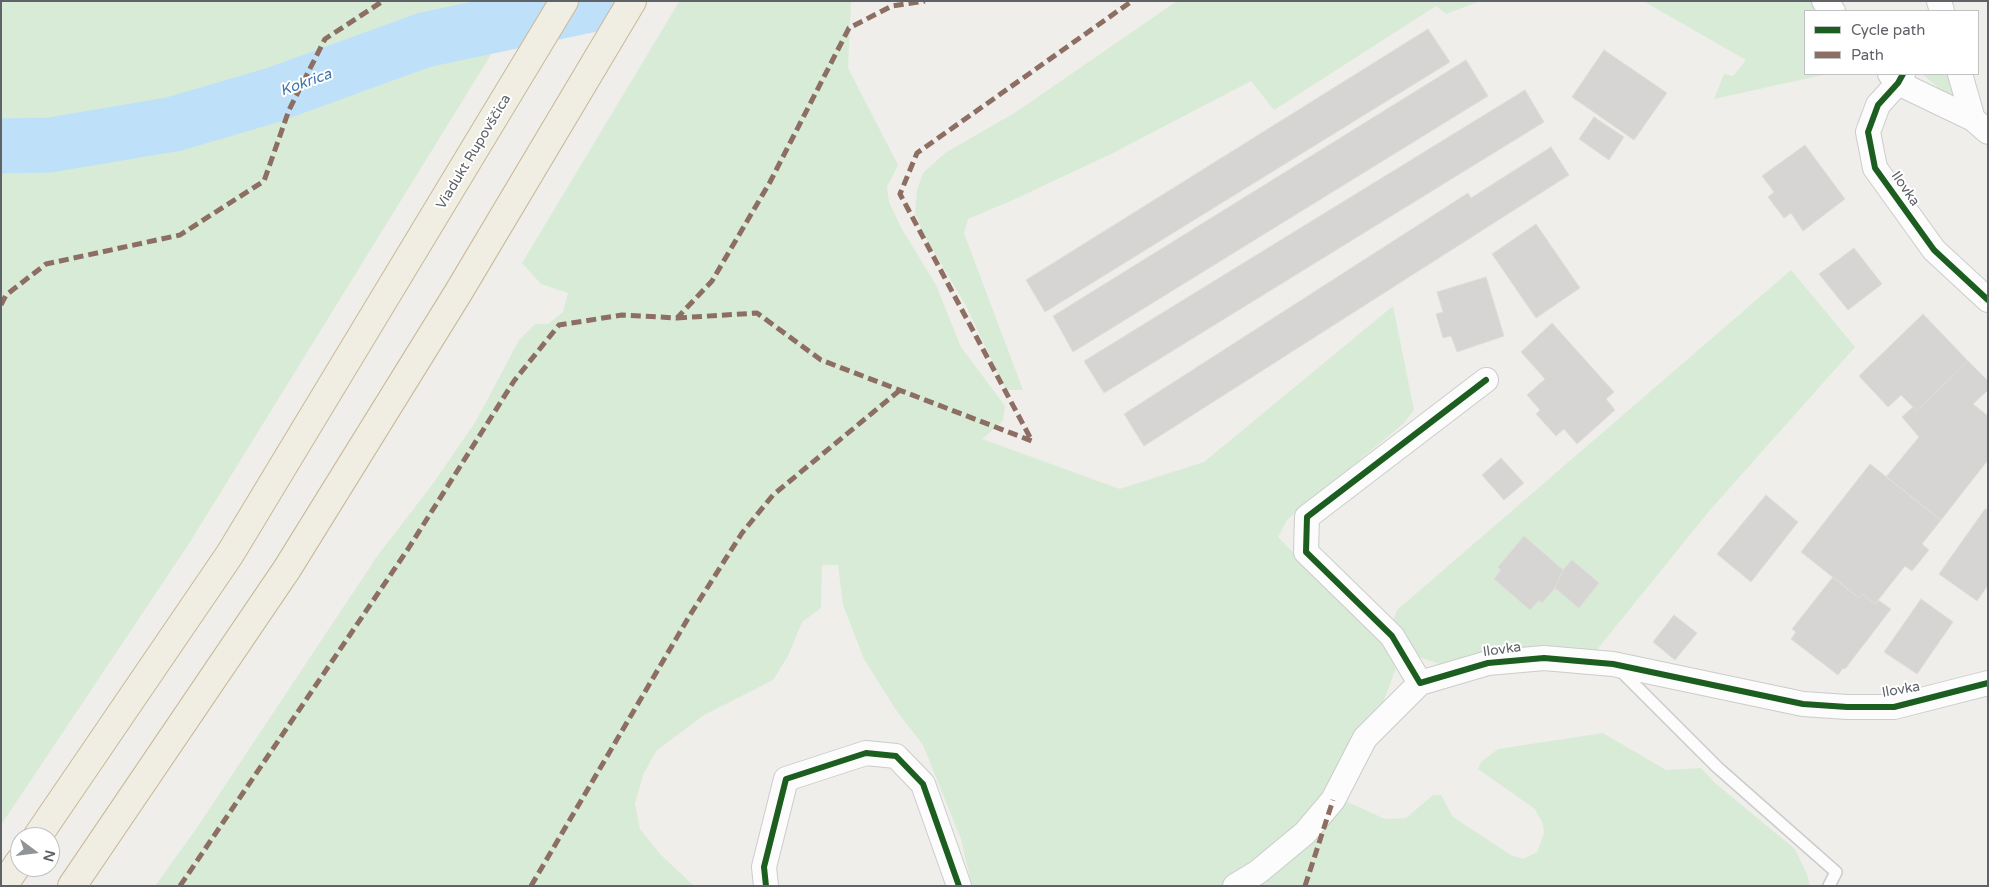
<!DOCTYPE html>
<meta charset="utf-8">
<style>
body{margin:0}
#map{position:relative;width:1989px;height:887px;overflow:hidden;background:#efeeea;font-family:"Varela Round",sans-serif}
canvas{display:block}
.frame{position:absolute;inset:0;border:2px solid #5f6368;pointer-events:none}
.legend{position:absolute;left:1804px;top:10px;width:175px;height:65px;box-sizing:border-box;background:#fff;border:1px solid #bfc1c3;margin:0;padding:6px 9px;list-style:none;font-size:15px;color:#5f6368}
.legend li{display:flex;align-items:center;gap:10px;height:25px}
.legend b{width:25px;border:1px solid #bfc1c3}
.north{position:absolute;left:10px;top:827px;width:50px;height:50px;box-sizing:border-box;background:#fff;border:1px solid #bfc1c3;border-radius:50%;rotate:105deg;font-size:14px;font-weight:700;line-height:20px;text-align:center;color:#5f6368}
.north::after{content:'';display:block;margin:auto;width:18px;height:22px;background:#919496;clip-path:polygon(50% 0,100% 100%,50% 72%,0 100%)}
</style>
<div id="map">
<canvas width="1989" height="887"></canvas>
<div class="frame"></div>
<ul class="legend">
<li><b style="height:6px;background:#1b5e20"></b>Cycle path</li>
<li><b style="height:6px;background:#8d6e63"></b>Path</li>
</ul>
<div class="north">N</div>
</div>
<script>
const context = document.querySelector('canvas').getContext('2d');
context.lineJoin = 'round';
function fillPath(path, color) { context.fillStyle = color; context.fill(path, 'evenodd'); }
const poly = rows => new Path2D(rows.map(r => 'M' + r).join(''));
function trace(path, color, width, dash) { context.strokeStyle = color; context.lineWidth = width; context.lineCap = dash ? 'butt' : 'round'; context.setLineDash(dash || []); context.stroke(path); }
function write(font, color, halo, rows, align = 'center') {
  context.font = font + ' "Varela Round",sans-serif'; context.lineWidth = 4; context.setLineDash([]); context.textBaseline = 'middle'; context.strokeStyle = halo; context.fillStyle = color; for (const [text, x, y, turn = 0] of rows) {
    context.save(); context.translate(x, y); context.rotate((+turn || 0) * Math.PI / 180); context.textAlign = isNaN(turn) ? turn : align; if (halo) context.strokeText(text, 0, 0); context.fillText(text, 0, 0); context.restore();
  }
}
const green = poly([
 [1,1,518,1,472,12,333,56,273,87,173,111,131,115,49,134,1,135],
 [851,1,848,68,898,165,887,187,889,202,902,229,936,285,961,347,1005,406,1003,421,982,439,1120,489,1135,484,1204,462,1393,306,1414,410,1403,424,1287,520,1278,537,1381,642,1396,668,1382,705,1301,826,1251,865,1220,886,972,886,961,839,923,745,896,710,864,659,843,605,838,565,822,565,821,608,802,622,788,656,773,680,704,715,656,751,643,775,635,804,640,829,661,855,694,886,155,886,196,829,378,555,432,485,476,421,519,340,535,324,548,324,563,312,568,293,541,284,522,263,679,2],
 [1177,1,1480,1,1446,14,1436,6,1274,110,1251,81,1111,154,1013,200,968,219,964,233,1023,390,1006,390,965,304,923,233,915,213,917,190,923,173,945,153,1016,112],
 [1643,1,1814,1,1823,11,1805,11,1805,74,1827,74,1714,99,1724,74,1733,76,1746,60],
 [500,40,190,542,1,825,1,157,30,157,102,149,221,121,343,77],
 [1922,74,1953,74,1962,101,1953,100],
 [1791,270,1855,347,1710,510,1595,652,1449,667,1416,656,1392,625,1397,610],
 [1603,733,1666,770,1701,768,1715,783,1795,849,1807,874,1810,886,1249,886,1341,799,1385,819,1406,818,1433,795,1441,795,1453,817,1511,855,1523,859,1537,852,1544,834,1543,824,1535,809,1478,769,1481,762,1498,749]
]);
const river = poly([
 [1,146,50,145,174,124,273,95,424,40,608,1]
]);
const building = poly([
 [1428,29,1450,62,1045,312,1026,280,1428,29],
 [1604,50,1667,93,1634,140,1572,97,1604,50],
 [1466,60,1488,96,1073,352,1053,316,1466,60],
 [1525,90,1544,122,1104,393,1084,361,1525,90],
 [1594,117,1624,137,1609,160,1579,139,1594,117],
 [1805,145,1845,199,1803,231,1791,213,1784,218,1768,197,1774,192,1762,176,1805,145],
 [1551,147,1569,175,1144,446,1124,414,1468,193,1471,198,1551,147],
 [1536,224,1580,288,1536,318,1492,254,1536,224],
 [1854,248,1882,284,1848,310,1819,274,1854,248],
 [1486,277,1504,336,1457,352,1451,336,1443,338,1436,314,1443,312,1437,292,1486,277],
 [1923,314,1968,361,1917,411,1901,395,1888,407,1859,376,1923,314],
 [1552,323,1614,392,1606,399,1615,410,1577,444,1564,429,1556,436,1536,414,1540,410,1527,395,1545,379,1521,352,1552,323],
 [1968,361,1988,381,1988,390,1973,404,1988,416,1988,460,1941,520,1886,477,1919,437,1902,417,1913,407,1917,411,1968,361],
 [1501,458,1524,483,1504,500,1482,475,1501,458],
 [1870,464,1941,520,1922,544,1929,550,1912,571,1905,566,1875,604,1863,594,1859,598,1801,552,1870,464],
 [1766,495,1798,522,1751,582,1717,554,1766,495],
 [1985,509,1988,510,1988,585,1977,601,1939,574,1985,509],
 [1524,536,1563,570,1555,588,1542,603,1539,600,1530,610,1494,579,1501,570,1498,567,1524,536],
 [1572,560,1599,583,1579,608,1555,588,1563,570,1572,560],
 [1833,577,1859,598,1863,594,1875,604,1878,600,1891,609,1845,669,1843,668,1838,675,1791,639,1796,632,1792,629,1833,577],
 [1921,599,1953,622,1917,674,1884,652,1921,599],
 [1674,615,1697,633,1675,660,1653,642,1674,615]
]);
const service = poly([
 [1620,670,1717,767,1836,872,1829,886]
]);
const minor = poly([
 [1824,1,1833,11],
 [1939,1,1942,11],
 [1890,74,1898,83,1973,119,1988,132],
 [1903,74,1898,83,1878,105,1868,132,1875,168,1934,250,1988,300],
 [1960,74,1973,119],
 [1486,380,1307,517,1306,552,1392,636,1420,683,1488,663,1544,658,1613,664,1803,704,1847,707,1894,707,1988,683],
 [766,886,764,867,786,779,866,753,896,756,923,784,959,886],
 [1235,886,1258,872,1305,833,1333,800,1365,738,1420,683]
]);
const motorway = poly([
 [37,837,230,554,564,1],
 [3,886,20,861],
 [72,886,287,569,458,293,632,1]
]);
const quiet = poly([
 [1,305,6,295,46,264,180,235,264,181,289,110,325,39,383,1],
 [677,318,757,313,821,360,1032,441,900,194,917,153,1132,1],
 [180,886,408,549,514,381,559,325,622,315,677,318,712,281,770,182,849,28,892,6,925,1],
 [531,886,690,615,742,533,773,495,900,390],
 [1305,886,1333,800]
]);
const cycleway = poly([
 [1903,74,1898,83,1878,105,1868,132,1875,168,1934,250,1988,300],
 [1486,380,1307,517,1306,552,1392,636,1420,683,1488,663,1544,658,1613,664,1803,704,1847,707,1894,707,1988,683],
 [766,886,764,867,786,779,866,753,896,756,923,784,959,886]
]);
const streetNames = [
 ["Viadukt Rupovščica",474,152,-59],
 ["Ilovka",1905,189,55],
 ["Ilovka",1502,650,-8],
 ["Ilovka",1901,690,-10]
];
const waterNames = [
 ["Kokrica",306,83,-20]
];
fillPath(green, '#d8ebd6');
trace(river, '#bfe0f9', 55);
fillPath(building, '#d6d5d3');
trace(building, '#deddd9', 1);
trace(service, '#cbcccc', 14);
trace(minor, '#cbcccc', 26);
trace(motorway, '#c8b996', 30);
trace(service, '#fdfcfc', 11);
trace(minor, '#fdfcfc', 24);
trace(motorway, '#f0ede3', 28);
trace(quiet, '#8d6e63', 5, [10, 5]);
trace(cycleway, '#1b5e20', 6);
write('14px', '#5f6368', '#fff', streetNames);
write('italic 15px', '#4174aa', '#fff', waterNames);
</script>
